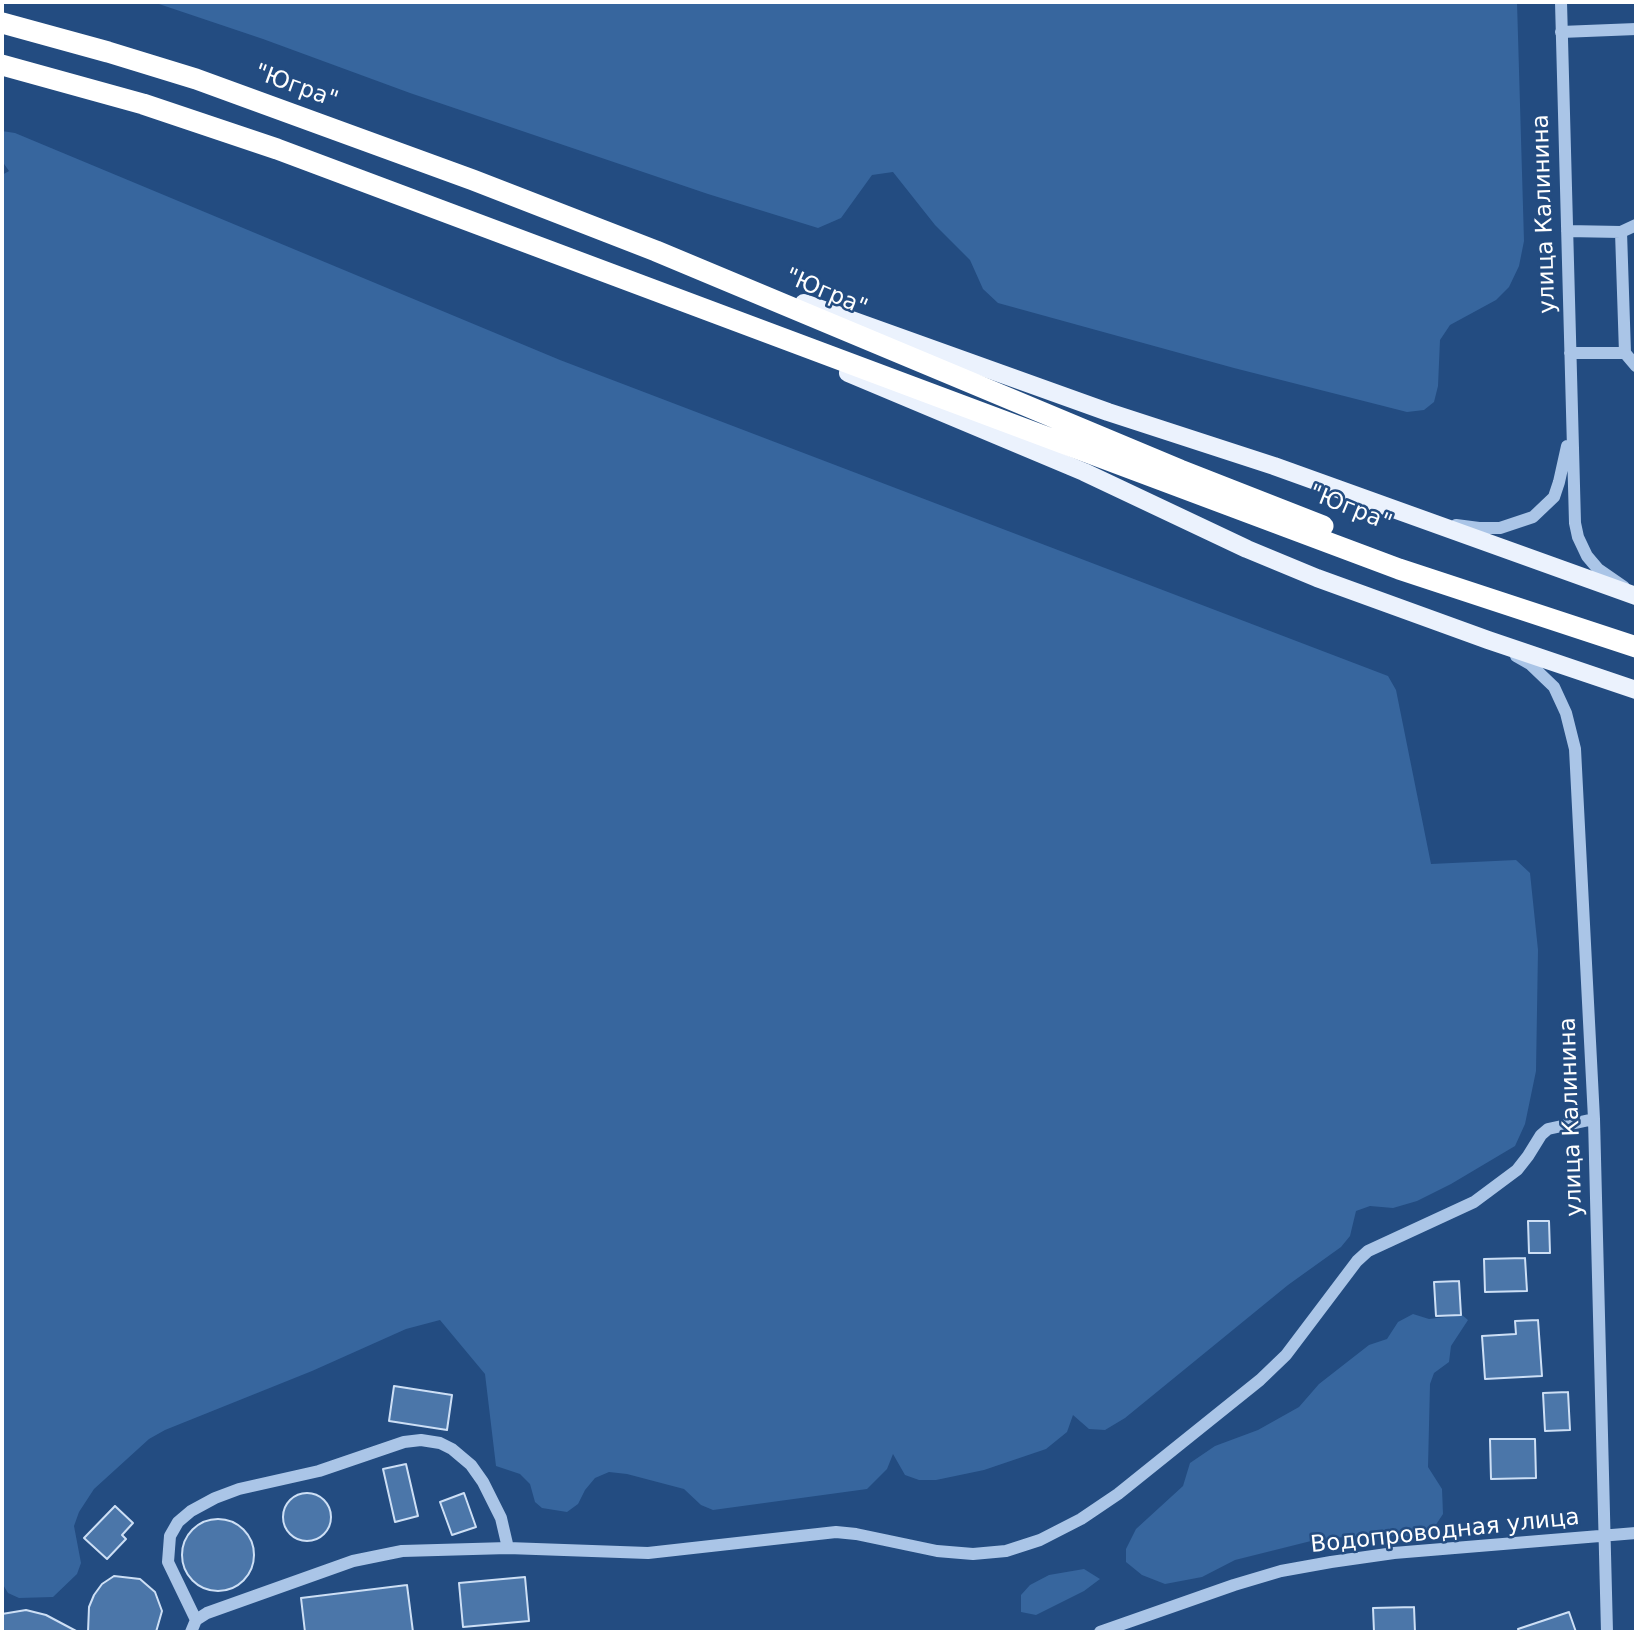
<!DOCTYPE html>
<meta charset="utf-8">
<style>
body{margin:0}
#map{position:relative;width:1638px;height:1634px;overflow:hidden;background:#234c81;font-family:"DejaVu Sans",sans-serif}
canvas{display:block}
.frame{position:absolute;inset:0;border:4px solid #fff;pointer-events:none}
</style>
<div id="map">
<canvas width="1638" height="1634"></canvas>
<div class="frame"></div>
</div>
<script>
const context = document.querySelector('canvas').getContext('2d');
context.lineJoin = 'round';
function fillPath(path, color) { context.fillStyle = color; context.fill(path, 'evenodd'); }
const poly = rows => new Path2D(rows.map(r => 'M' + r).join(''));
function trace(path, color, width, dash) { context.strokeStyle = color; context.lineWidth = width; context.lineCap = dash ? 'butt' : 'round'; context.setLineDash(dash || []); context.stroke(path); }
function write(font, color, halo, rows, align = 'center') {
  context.font = font + ' "DejaVu Sans",sans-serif'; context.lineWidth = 5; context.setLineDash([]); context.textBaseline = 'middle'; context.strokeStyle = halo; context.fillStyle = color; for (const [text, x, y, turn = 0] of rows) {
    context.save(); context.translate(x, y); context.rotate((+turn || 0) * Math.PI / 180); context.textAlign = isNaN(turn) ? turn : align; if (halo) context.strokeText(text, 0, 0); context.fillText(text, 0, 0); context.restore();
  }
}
const green = poly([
 [153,2,1517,2,1524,241,1519,266,1509,287,1496,300,1450,325,1440,340,1438,386,1434,402,1424,410,1407,412,1234,368,998,303,983,289,970,260,935,225,893,172,872,175,841,218,818,228,708,194,410,93,263,39],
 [2,131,15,133,560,360,1388,676,1396,690,1431,864,1516,860,1530,873,1538,950,1536,1071,1525,1124,1515,1146,1451,1184,1417,1201,1393,1208,1370,1206,1356,1211,1350,1236,1341,1247,1288,1285,1125,1418,1105,1430,1089,1429,1073,1415,1067,1432,1046,1449,984,1470,936,1480,919,1480,905,1475,893,1454,887,1469,867,1489,713,1510,701,1505,684,1489,627,1474,609,1472,595,1478,585,1490,578,1504,567,1512,542,1508,535,1502,530,1484,520,1474,496,1466,485,1374,440,1320,406,1329,312,1371,165,1430,149,1439,94,1489,79,1512,74,1526,81,1563,77,1574,53,1597,19,1598,8,1593,2,1583,2,175,9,171,2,161],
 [1413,1314,1429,1319,1462,1315,1468,1320,1451,1346,1449,1362,1434,1373,1430,1384,1428,1467,1442,1489,1443,1514,1433,1529,1413,1536,1352,1536,1311,1541,1235,1560,1202,1577,1165,1584,1142,1575,1126,1562,1126,1549,1136,1529,1183,1486,1190,1463,1215,1446,1258,1430,1299,1407,1319,1384,1369,1345,1387,1339,1398,1322],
 [1084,1569,1100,1579,1084,1591,1036,1615,1021,1612,1021,1595,1030,1585,1049,1575]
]);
const building = poly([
 [1528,1221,1549,1221,1550,1253,1529,1253,1528,1221],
 [1525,1258,1527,1291,1485,1292,1484,1259,1525,1258],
 [1459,1281,1461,1315,1436,1316,1434,1282,1459,1281],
 [1538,1320,1542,1376,1485,1379,1482,1336,1516,1334,1515,1321,1538,1320],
 [394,1386,452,1395,447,1430,389,1421,394,1386],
 [1568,1392,1570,1430,1545,1431,1543,1393,1568,1392],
 [1490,1439,1535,1439,1536,1478,1491,1479,1490,1439],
 [406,1464,418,1516,395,1522,383,1469,406,1464],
 '283 1517a24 24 0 1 1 48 0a24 24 0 1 1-48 0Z',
 [464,1493,476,1527,452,1535,440,1502,464,1493],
 [115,1506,133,1523,122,1535,126,1539,107,1559,84,1538,115,1506],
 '182 1555a36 36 0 1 1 72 0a36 36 0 1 1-72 0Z',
 [114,1576,140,1579,155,1592,162,1611,156,1632,88,1632,89,1607,94,1595,102,1584,114,1576],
 [525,1577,529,1621,463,1627,459,1583,525,1577],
 [407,1585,413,1632,305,1632,301,1598,407,1585],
 [1414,1607,1415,1632,1374,1632,1373,1608,1414,1607],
 [26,1610,46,1615,78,1632,2,1632,2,1614,26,1610],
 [1569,1612,1576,1632,1519,1632,1518,1629,1569,1612]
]);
const minor = poly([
 [1561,2,1575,523,1578,537,1587,556,1598,569,1624,587],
 [1561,32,1636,29],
 [1567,231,1621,232,1636,225],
 [1621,232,1625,353,1636,366],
 [1570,353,1625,353],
 [1456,525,1479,528,1500,528,1533,517,1554,497,1559,482,1567,446],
 [1516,656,1530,664,1554,687,1566,713,1575,749,1594,1119,1607,1632],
 [196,1620,168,1562,170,1536,178,1522,191,1511,215,1498,239,1489,319,1471,404,1442,421,1440,440,1443,452,1449,471,1465,483,1482,501,1518,508,1548],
 [191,1632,196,1620,207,1613,353,1561,402,1551,508,1548,648,1553,836,1532,856,1534,937,1551,973,1554,1006,1551,1040,1540,1081,1519,1118,1494,1260,1380,1286,1355,1357,1261,1368,1251,1474,1202,1517,1170,1528,1156,1541,1135,1548,1129,1594,1119],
 [1100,1632,1234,1585,1281,1571,1331,1562,1394,1553,1636,1533]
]);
const major = poly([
 [804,303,1108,412,1274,466,1636,596],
 [848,373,1084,472,1247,549,1317,578,1488,640,1636,690]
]);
const highway = poly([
 [2,23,108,52,196,79,473,180,656,251,1180,470,1323,526],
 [2,65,143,104,277,149,1399,569,1636,647]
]);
const streetNames = [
 ["\"Югра\"",296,87,20],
 ["улица Калинина",1545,214,-92],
 ["\"Югра\"",826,293,23],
 ["\"Югра\"",1350,509,22],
 ["улица Калинина",1572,1117,-92],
 ["Водопроводная улица",1445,1532,-6]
];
fillPath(green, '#37669e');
fillPath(building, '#4b76a9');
trace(building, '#cddff5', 2);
trace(minor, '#aac5e7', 12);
trace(major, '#ebf2fd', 18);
trace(highway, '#fff', 21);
write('23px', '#fff', '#234c81', streetNames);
</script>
